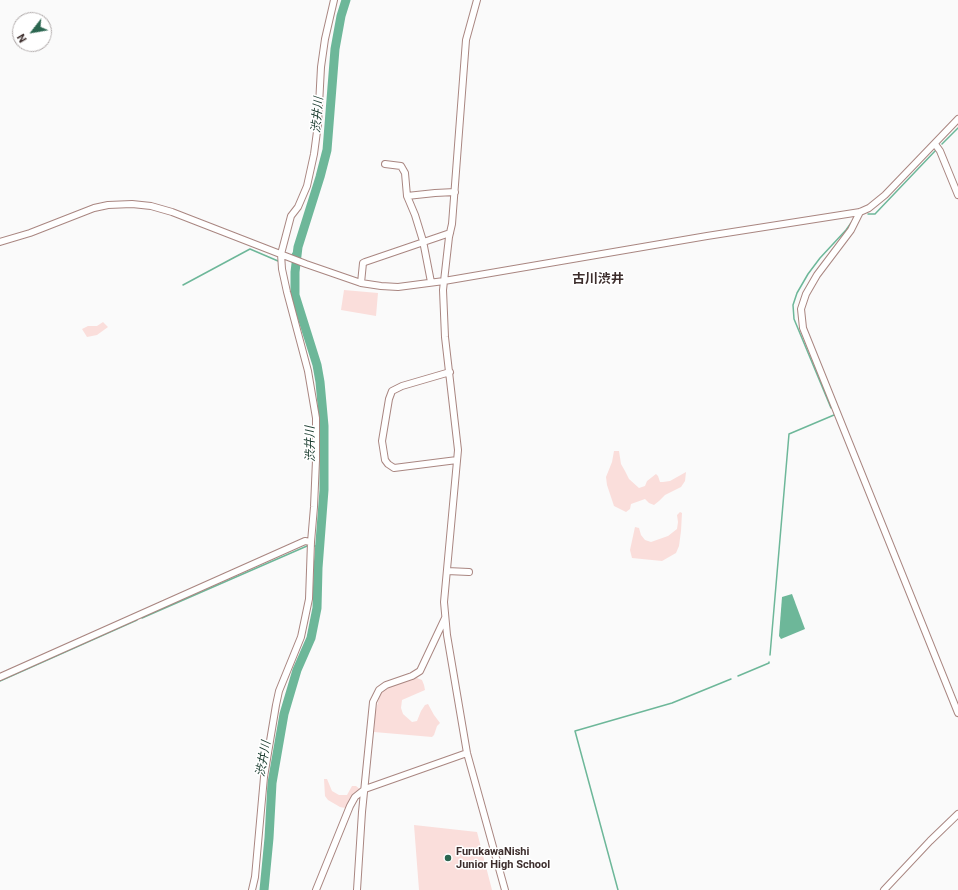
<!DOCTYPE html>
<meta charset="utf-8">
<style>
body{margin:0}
#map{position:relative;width:958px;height:890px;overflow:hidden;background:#fafafa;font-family:Roboto,sans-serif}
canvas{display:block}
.north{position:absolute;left:12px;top:12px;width:40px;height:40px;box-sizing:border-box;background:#fff;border:1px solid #b1abab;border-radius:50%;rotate:239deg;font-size:11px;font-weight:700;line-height:16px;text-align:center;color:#3d2e2d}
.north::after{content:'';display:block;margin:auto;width:14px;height:18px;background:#2b6650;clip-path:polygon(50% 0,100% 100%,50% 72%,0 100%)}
</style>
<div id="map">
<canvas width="958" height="890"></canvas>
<div class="north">N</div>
</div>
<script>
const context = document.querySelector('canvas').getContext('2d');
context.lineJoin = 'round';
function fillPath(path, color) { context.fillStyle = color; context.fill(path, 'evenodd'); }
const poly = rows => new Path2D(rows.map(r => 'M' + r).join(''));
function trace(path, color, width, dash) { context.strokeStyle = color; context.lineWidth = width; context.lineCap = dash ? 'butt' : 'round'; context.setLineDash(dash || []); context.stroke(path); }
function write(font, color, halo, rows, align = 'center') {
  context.font = font + ' Roboto,"Noto Sans JP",sans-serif'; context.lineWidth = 3; context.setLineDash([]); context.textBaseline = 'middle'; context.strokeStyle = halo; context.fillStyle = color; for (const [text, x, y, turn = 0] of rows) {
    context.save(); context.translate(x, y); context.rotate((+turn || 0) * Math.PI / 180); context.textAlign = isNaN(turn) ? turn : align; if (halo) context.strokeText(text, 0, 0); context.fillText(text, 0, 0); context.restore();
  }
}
const green = poly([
 [344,290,378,293,376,316,341,310],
 [103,322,108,327,97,335,87,337,82,329,88,326,97,326],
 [614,451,619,451,621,464,625,471,629,479,639,488,645,486,647,481,656,474,658,476,660,482,663,482,670,481,686,472,685,481,681,487,665,495,659,501,654,505,649,503,645,499,631,504,630,509,626,512,614,506,607,485,606,477,612,462],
 [680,512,682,513,681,531,679,546,676,553,662,561,632,558,630,550,635,527,639,528,641,535,645,540,651,542,668,536,677,529,678,522,677,515],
 [412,678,417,678,422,680,424,685,425,690,402,700,401,708,403,714,412,722,417,721,421,711,425,705,428,704,434,715,440,723,437,726,434,735,432,737,374,732,375,713,380,695,383,690],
 [324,779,327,779,332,791,339,795,347,795,352,786,356,786,361,790,348,806,345,808,340,807,328,800,325,796],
 [414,825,477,832,492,890,419,890]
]);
const water = poly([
 [792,594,805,629,781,639,779,636,782,597]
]);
const stream = poly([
 [942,144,958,128],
 [868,214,875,214,936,150],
 [291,256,298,247],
 [183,285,250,249,278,261],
 [831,408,794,319,793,305,797,293,808,274,820,258,846,230,851,223],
 [313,546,319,546],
 [142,618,307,546],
 [770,655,789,434,834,415],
 [738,676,769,663,769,662],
 [0,681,137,620],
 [618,890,575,731,672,703,731,679]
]);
const river = poly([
 [264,890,269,838,272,783,284,714,297,670,311,638,317,608,318,568,324,490,324,426,320,382,317,365,295,295,295,272,298,247,320,177,327,150,335,49,341,16,346,0]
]);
const minor = poly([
 [477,0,466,40,452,224,449,237,443,290,445,337,458,450,444,602,447,635,467,753,505,890],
 [935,144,940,151,958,195],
 [385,164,401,166,405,173,407,196,415,215,423,241,431,282],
 [407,196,435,193,455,192],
 [860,212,851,230,817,275,806,294,801,309,803,328,958,713],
 [0,242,30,233,94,208,108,205,132,204,151,206,172,212,306,264,361,283,381,286,398,287,444,281,707,236,860,212,869,208,885,195,958,119],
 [361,283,363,263,365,262,450,233],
 [450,372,402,386,392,391,389,399,382,441,385,460,388,464,394,468,457,460],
 [447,571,469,572],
 [0,677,305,541,311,542,314,507,316,460,316,418,308,371,287,292,282,269,281,254,291,216,298,207,307,186,314,154,318,124,321,67,325,39,334,0],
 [252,890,255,877,264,777,276,705,279,691,301,637,309,599,311,542],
 [316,890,350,806,355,797,365,789,467,753],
 [357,890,362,812,373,702,379,690,386,685,412,676,420,671,445,618],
 [884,890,930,841,958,814]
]);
const markers = [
 [448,858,4,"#2b6650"]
];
const poiNames = [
 ["FurukawaNishi",456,852],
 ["Junior High School",456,865]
];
const waterNames = [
 ["渋井川",318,115,-85],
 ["渋井川",311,444,-91],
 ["渋井川",264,759,-80]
];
const quarterNames = [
 ["古川渋井",598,280]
];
fillPath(green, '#fadedb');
fillPath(water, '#6db799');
trace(stream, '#6db799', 1.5);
trace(river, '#6db799', 9);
trace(minor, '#a98681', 8);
trace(minor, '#fff', 6);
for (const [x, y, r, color] of markers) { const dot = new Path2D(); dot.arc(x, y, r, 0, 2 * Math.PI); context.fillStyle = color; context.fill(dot); trace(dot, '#fff', 1.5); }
write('bold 11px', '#3d2e2d', '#fff', poiNames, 'left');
write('italic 12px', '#1a3c2f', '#fff', waterNames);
write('bold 13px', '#3d2e2d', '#fff', quarterNames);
</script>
